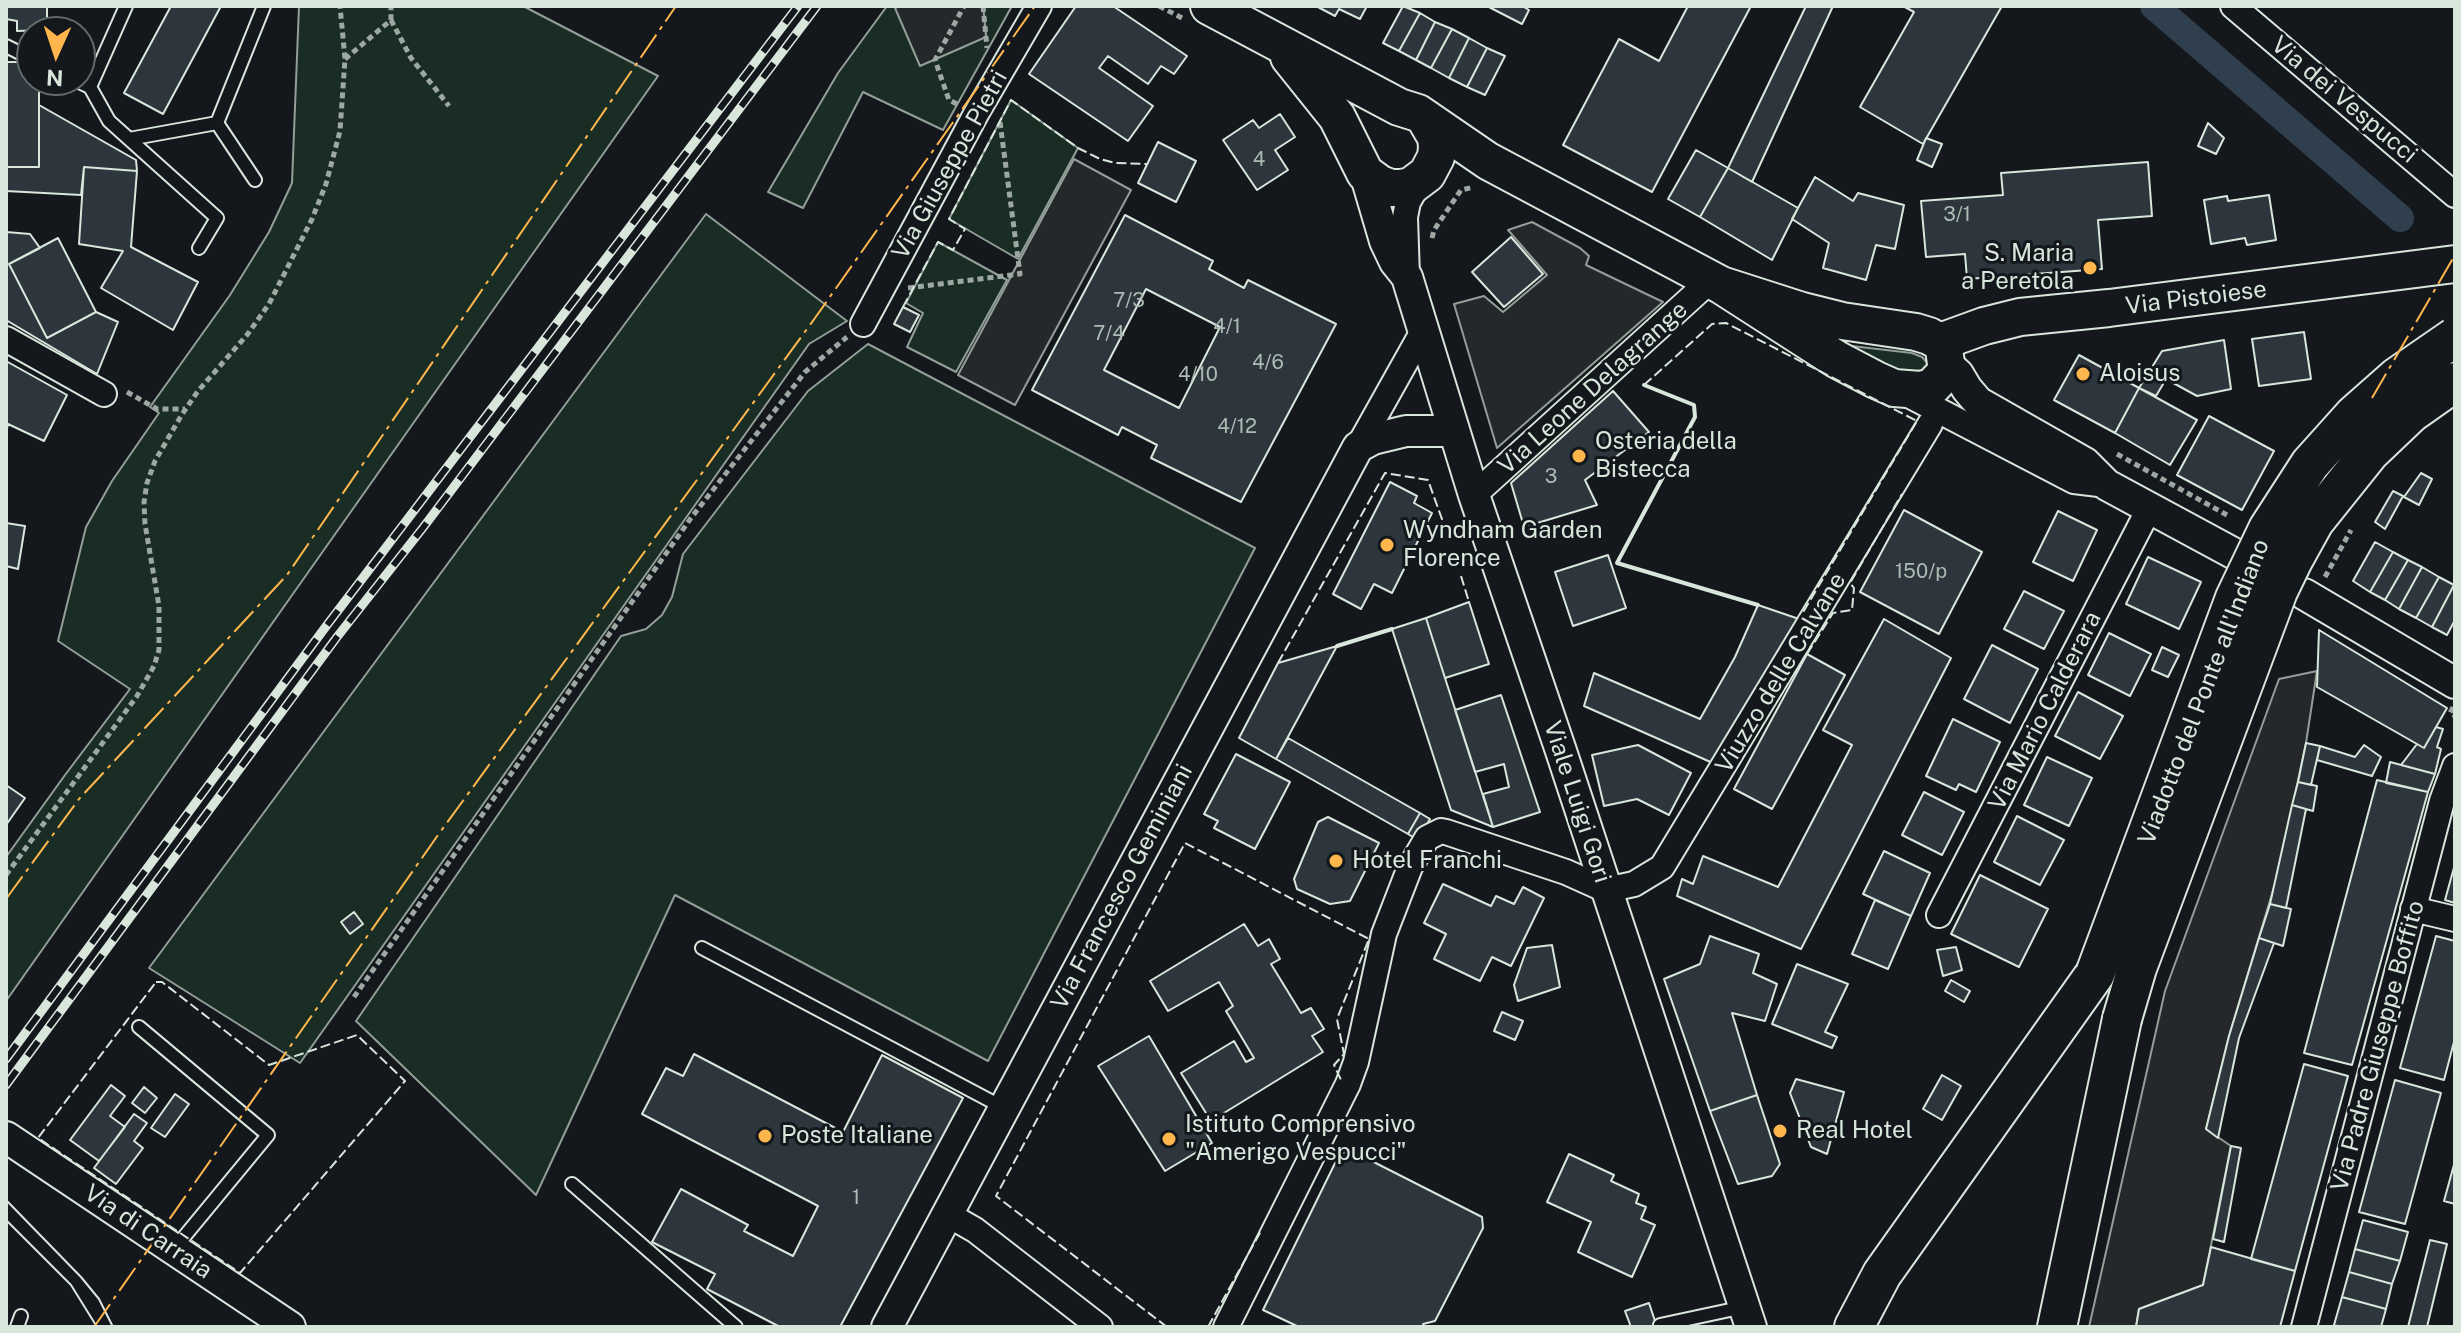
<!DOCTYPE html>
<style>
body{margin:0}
#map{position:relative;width:2461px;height:1333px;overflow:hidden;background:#14181c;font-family:"Public Sans",sans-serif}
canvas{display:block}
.frame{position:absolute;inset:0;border:8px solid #d8e6dc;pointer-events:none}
.north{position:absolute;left:16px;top:16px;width:80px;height:80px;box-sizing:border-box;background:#14181c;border:2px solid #626a69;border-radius:50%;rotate:183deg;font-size:22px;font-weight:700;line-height:32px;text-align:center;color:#d8e6dc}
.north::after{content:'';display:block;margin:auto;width:28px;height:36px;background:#ffb74d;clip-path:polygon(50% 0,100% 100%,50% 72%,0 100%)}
</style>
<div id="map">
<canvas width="2461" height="1333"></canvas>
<div class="frame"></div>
<div class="north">N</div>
</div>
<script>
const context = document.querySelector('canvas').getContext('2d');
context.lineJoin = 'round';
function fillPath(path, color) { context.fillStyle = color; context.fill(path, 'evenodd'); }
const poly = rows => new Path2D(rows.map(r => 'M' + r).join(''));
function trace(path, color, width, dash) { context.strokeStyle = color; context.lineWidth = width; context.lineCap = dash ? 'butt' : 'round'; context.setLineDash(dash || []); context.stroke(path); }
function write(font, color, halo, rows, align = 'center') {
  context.font = font + ' "Public Sans",sans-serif'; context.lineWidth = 6; context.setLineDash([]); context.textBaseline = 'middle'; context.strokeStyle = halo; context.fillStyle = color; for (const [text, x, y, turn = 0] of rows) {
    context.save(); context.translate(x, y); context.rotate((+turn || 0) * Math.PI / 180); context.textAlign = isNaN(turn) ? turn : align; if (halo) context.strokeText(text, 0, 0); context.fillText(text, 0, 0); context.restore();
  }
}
const green = poly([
 [299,6,523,6,658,76,6,1001,6,857,65,775,130,689,58,641,86,527,112,481,159,413,150,407,230,295,269,232,292,183,299,6],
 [887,6,900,6,896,7,986,37,983,6,1012,6,943,130,863,92,803,208,768,192,838,73,887,6],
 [1011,100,1078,148,1018,259,949,219,1011,100],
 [706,214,847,321,809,344,300,1063,149,968,706,214],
 [938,242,1007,280,956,372,907,347,923,313,906,303,938,242],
 [868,344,1255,548,988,1061,675,895,536,1195,356,1021,621,636,646,629,662,615,672,597,683,554,808,391,868,344],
 [1843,345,1912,353,1922,357,1929,365,1918,382,1843,345]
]);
const parking = poly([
 [900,6,983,6,986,37,920,66,895,8,900,6],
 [1074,159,1131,190,1015,405,958,375,1074,159],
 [1532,222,1580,248,1589,256,1586,265,1663,302,1497,448,1454,304,1484,296,1503,312,1547,275,1508,230,1532,222],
 [2317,671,2306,743,2278,874,2229,1036,2206,1129,2231,1146,2203,1285,2139,1309,2136,1327,2089,1327,2165,991,2279,679,2317,671]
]);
const canal = poly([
 [2154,6,2400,218]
]);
const building = poly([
 [6,6,47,6,47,30,17,31,17,21,6,19,6,6],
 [171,6,221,6,163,114,124,93,171,6],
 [1076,6,1113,6,1187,56,1174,74,1161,66,1148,84,1108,56,1099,68,1153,106,1128,141,1029,74,1076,6],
 [1316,6,1367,6,1360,19,1339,9,1335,16,1316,6],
 [1403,6,1420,13,1399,51,1383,43,1403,6],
 [1487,6,1522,6,1529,10,1522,24,1487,6],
 [1688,6,1751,6,1652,192,1563,145,1619,39,1659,61,1688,6],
 [1806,6,1833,6,1752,182,1728,168,1806,6],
 [1903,6,2002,6,1923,144,1860,107,1914,12,1903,6],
 [1420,13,1435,22,1416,60,1399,51,1420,13],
 [1435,22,1452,29,1431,68,1416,60,1435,22],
 [1452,29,1469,38,1449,78,1431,68,1452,29],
 [1469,38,1487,48,1467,87,1449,78,1469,38],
 [1487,48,1505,56,1485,95,1467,87,1487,48],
 [6,62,32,62,32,80,39,80,39,167,6,167,6,62],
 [39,105,136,160,137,171,84,167,81,195,6,191,6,167,39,167,39,105],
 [1280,114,1295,137,1275,150,1288,170,1257,190,1223,140,1253,120,1259,128,1280,114],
 [2208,123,2224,138,2216,154,2198,146,2208,123],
 [1926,138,1942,144,1932,167,1917,160,1926,138],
 [1158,142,1196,161,1176,202,1138,183,1158,142],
 [1696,150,1728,168,1700,217,1668,199,1696,150],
 [2148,162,2152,216,2098,220,2102,269,1967,279,1965,254,1926,257,1921,201,2003,195,2001,173,2148,162],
 [84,167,137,171,131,247,198,282,173,330,101,288,123,251,79,244,84,167],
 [1728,168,1798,208,1772,260,1700,217,1728,168],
 [1815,177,1853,201,1858,193,1904,205,1895,249,1876,245,1866,280,1823,268,1829,243,1792,219,1815,177],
 [2269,195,2276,240,2247,245,2245,238,2211,244,2204,200,2227,196,2228,201,2269,195],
 [1125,215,1213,261,1209,269,1244,288,1248,280,1336,324,1241,502,1151,458,1157,445,1122,427,1118,435,1032,390,1125,215],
 [1146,289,1220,327,1179,408,1104,370,1146,289],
 [6,232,30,234,40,248,9,264,47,338,96,312,118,322,97,374,6,320,6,232],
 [1511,237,1543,274,1504,307,1472,272,1511,237],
 [58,238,96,312,47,338,9,264,58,238],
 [903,307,919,315,910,332,894,324,903,307],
 [2304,332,2311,379,2259,386,2252,339,2304,332],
 [2224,340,2231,389,2197,396,2166,379,2156,396,2139,388,2162,351,2224,340],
 [2079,355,2139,388,2115,433,2054,400,2079,355],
 [6,361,67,395,44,441,8,424,6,433,6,361],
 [2139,388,2197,420,2170,465,2115,433,2139,388],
 [1613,391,1649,432,1585,480,1597,505,1524,527,1511,483,1613,391],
 [2209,416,2274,451,2242,510,2177,475,2209,416],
 [2421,473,2432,479,2419,505,2404,497,2421,473],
 [1390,482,1417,496,1414,503,1432,513,1392,593,1374,584,1361,609,1333,594,1390,482],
 [2393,491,2403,496,2385,529,2375,522,2393,491],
 [1904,510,1982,552,1939,634,1860,592,1904,510],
 [2058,511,2097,530,2073,581,2033,562,2058,511],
 [6,523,25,526,18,569,6,566,6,523],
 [2375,542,2393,552,2370,592,2353,581,2375,542],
 [2393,552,2408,560,2385,600,2370,592,2393,552],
 [1608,555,1626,608,1573,626,1555,572,1608,555],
 [2148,557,2201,582,2179,629,2126,604,2148,557],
 [2408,560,2422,567,2399,609,2385,600,2408,560],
 [2422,567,2439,577,2416,618,2399,609,2422,567],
 [2439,577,2454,585,2432,627,2416,618,2439,577],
 [2454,585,2455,620,2447,635,2432,627,2454,585],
 [2024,591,2064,611,2044,649,2004,629,2024,591],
 [1469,602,1489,664,1445,678,1426,618,1469,602],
 [1758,605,1799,619,1715,764,1584,706,1594,673,1700,719,1735,657,1758,605],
 [1426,618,1445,678,1493,827,1451,810,1392,629,1426,618],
 [1884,619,1951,658,1801,949,1677,896,1682,879,1693,884,1703,856,1778,887,1852,745,1823,730,1884,619],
 [2319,630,2447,708,2424,748,2317,687,2319,630],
 [2109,633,2151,654,2130,696,2088,675,2109,633],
 [1992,645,2038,669,2010,723,1964,699,1992,645],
 [1337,646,1276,759,1239,738,1278,663,1337,646],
 [2162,647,2179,655,2168,677,2152,670,2162,647],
 [1807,654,1845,675,1772,809,1734,789,1807,654],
 [2078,692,2123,716,2100,759,2055,736,2078,692],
 [1501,695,1540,812,1493,827,1483,794,1509,787,1504,764,1475,772,1455,710,1501,695],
 [1953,719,2000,742,1976,792,1959,784,1956,790,1926,776,1953,719],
 [2436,727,2443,729,2437,747,2441,749,2435,774,2401,765,2417,744,2424,748,2436,727],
 [1288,738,1420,813,1408,834,1276,759,1288,738],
 [2306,743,2320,746,2311,785,2298,782,2306,743],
 [1638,745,1691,773,1669,815,1637,799,1604,806,1592,755,1638,745],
 [2364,745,2381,757,2372,776,2317,760,2320,746,2355,757,2364,745],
 [1236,754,1290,782,1255,849,1214,828,1218,821,1204,814,1236,754],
 [2047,757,2092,778,2069,826,2024,805,2047,757],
 [2390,762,2435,774,2428,792,2386,783,2390,762],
 [2377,780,2428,792,2352,1065,2304,1053,2377,780],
 [2298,782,2317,786,2313,811,2292,805,2298,782],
 [6,785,25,798,6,825,6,785],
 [1924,792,1964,812,1942,855,1902,835,1924,792],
 [2292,805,2306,809,2286,908,2270,904,2292,805],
 [1420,813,1430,819,1418,840,1408,834,1420,813],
 [2017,816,2064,840,2040,885,1994,862,2017,816],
 [1328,817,1379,843,1350,901,1330,904,1297,889,1294,879,1318,822,1328,817],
 [1884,851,1930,873,1911,916,1863,894,1884,851],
 [2455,864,2455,903,2445,900,2455,864],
 [1980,875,2048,909,2019,967,1951,934,1980,875],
 [1443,884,1491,906,1496,896,1514,904,1523,887,1544,898,1511,966,1492,957,1480,981,1434,959,1446,934,1424,923,1443,884],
 [1875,900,1911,916,1888,969,1852,954,1875,900],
 [2270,904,2291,909,2283,946,2259,938,2270,904],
 [354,912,363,924,350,934,341,922,354,912],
 [1244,924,1258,946,1269,939,1280,959,1271,964,1301,1013,1311,1008,1324,1029,1312,1036,1323,1052,1211,1121,1181,1073,1234,1041,1246,1062,1254,1058,1226,1011,1233,1006,1219,982,1168,1011,1150,981,1244,924],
 [1710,936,1759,954,1753,973,1777,984,1765,1021,1732,1013,1757,1095,1710,1111,1664,979,1700,964,1710,936],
 [2436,936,2455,941,2455,1038,2444,1080,2400,1068,2436,936],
 [2259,938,2274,943,2239,1038,2218,1138,2206,1129,2229,1036,2259,938],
 [1552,945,1560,987,1518,1001,1514,985,1527,948,1552,945],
 [1956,947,1962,970,1943,976,1937,950,1956,947],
 [1797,964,1848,984,1825,1032,1837,1037,1832,1048,1772,1024,1797,964],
 [1951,980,1970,991,1964,1002,1945,991,1951,980],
 [1502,1012,1523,1021,1515,1040,1494,1031,1502,1012],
 [1149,1036,1212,1143,1165,1171,1098,1066,1149,1036],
 [694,1054,843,1132,882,1055,963,1098,840,1327,780,1327,707,1289,715,1274,652,1242,681,1189,748,1225,744,1231,793,1256,818,1206,642,1114,666,1068,683,1076,694,1054],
 [2304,1064,2348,1076,2295,1271,2251,1259,2304,1064],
 [1942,1075,1961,1086,1942,1120,1923,1109,1942,1075],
 [1796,1079,1844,1092,1827,1154,1811,1147,1790,1093,1796,1079],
 [2395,1080,2441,1093,2405,1224,2359,1212,2395,1080],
 [111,1085,125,1096,110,1116,125,1127,99,1161,70,1140,111,1085],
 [144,1087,157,1098,145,1113,132,1103,144,1087],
 [175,1094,189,1104,165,1137,151,1128,175,1094],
 [1757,1095,1780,1164,1772,1176,1738,1184,1710,1111,1757,1095],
 [134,1114,147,1123,134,1141,143,1148,116,1184,94,1168,134,1114],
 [2231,1146,2241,1148,2224,1242,2213,1239,2231,1146],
 [1347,1151,1352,1151,1482,1217,1483,1228,1435,1321,1423,1324,1424,1327,1299,1327,1263,1310,1339,1155,1347,1151],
 [1569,1154,1614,1175,1611,1181,1639,1194,1636,1203,1646,1207,1641,1219,1655,1225,1632,1277,1578,1252,1591,1222,1547,1202,1569,1154],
 [2455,1161,2455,1204,2444,1201,2455,1161],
 [2363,1220,2408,1232,2400,1261,2355,1249,2363,1220],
 [2430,1240,2447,1244,2427,1327,2408,1327,2430,1240],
 [2211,1247,2295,1271,2280,1327,2136,1327,2139,1309,2203,1285,2211,1247],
 [2355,1249,2400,1261,2392,1284,2349,1272,2355,1249],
 [2349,1272,2392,1284,2386,1309,2342,1297,2349,1272],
 [2342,1297,2386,1309,2381,1327,2342,1327,2334,1325,2342,1297],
 [1649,1303,1657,1327,1631,1327,1625,1311,1649,1303]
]);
const path = poly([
 [983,6,987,48],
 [1159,6,1182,18],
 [391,20,411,58,449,106],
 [345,59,391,20,391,6],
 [957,104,949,100,935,60,964,6],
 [1432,238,1434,230,1461,190,1474,187],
 [908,288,1020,274,1000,122],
 [127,392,157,409,185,409],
 [2117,454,2227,515],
 [2325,577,2351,530],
 [2453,707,2450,713,2455,716],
 [6,875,137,696,154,666,159,650,159,606,145,524,144,502,147,483,155,461,181,416,198,391,247,335,269,304,312,219,326,184,340,131,345,59,340,6],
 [354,997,691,518,805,372,847,337]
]);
const service = poly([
 [6,46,32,59],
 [75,80,90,87,126,6],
 [90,87,109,121,217,218,199,248],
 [217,123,255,180],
 [129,139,217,123,264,6],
 [702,948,1004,1108],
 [139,1027,268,1135,174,1249],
 [572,1184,736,1327],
 [1660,1325,1744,1307],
 [17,1327,21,1316]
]);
const minor = poly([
 [2233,6,2455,195],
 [1407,277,1405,217,1408,202,1420,181],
 [863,324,976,114,1039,6],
 [6,339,104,394],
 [1903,392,2074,481,2107,485],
 [1358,447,1423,331],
 [1474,495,1712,279],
 [2413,909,2455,919],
 [1939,915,2150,507],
 [947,1214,975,1230,1100,1327],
 [1226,1327,1348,1084,1356,1062,1384,934,1410,867,1427,838,1441,831,1446,832,1566,872,1606,890,1634,884,1662,867,1930,424],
 [2304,1327,2442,801,2455,766]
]);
const tertiary = poly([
 [1365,173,1385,241,1395,262,1407,277,1474,495,1561,751,1751,1327],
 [1947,364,1958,374,1967,389,1978,402,2085,463,2107,485,2244,559],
 [2304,594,2455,683],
 [6,1137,290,1327],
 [887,1327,1358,447,1373,439,1406,431,1454,431]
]);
const primary = poly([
 [1209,6,1399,107,1418,113,1488,161,1721,285,1836,359,1876,380,1894,388,1921,390,1932,387,1947,371,1944,349,1940,342,1929,336,1916,332,1842,321,1802,311,1721,285],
 [1289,57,1337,117,1365,173,1380,184,1391,188,1401,188,1411,186,1427,174,1436,157,1437,147,1436,137,1426,120],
 [1940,342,1984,326,2020,317,2109,308,2455,264]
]);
const trunk = poly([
 [1854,1327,1882,1274,2095,974],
 [2057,1327,2122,1019]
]);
const tram = poly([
 [6,1200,81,1277,99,1299,113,1327],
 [6,1220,71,1285,97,1327]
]);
const rail = poly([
 [6,1059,327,625,798,6],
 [6,1085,337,637,422,529,817,6]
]);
const trunkBridge = poly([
 [2095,974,2235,598,2268,529,2310,464,2354,415,2397,377,2455,337],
 [2122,1019,2137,968,2278,591,2293,560,2314,522,2370,452,2411,413,2455,382]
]);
const fence = poly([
 [903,307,938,242,953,250,965,229,949,219,1011,100,1078,148,1100,159,1115,163,1147,164],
 [1644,385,1712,324,1726,323,1917,421,1799,619],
 [1461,576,1469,602],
 [1807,654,1833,613,1852,610,1854,588,1850,583,1902,494],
 [1278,663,1385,473,1428,480,1448,536],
 [156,982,162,982,269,1065,357,1035,405,1081,240,1273,38,1138,156,982],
 [1167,1327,996,1196,1185,843,1369,939,1337,1019,1344,1054,1334,1065,1342,1082],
 [1208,1327,1262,1229]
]);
const wall = poly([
 [1644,385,1694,405,1695,417,1617,563,1758,605],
 [1337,646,1392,629]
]);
const power = poly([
 [2372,398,2455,255],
 [6,899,79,799,287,575,676,6],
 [94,1327,438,835,815,318,1035,6]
]);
const markers = [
 [2090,268,8,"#ffb74d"],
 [2083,374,8,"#ffb74d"],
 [1579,456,8,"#ffb74d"],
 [1387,545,8,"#ffb74d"],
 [1336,861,8,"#ffb74d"],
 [1780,1131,8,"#ffb74d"],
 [765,1136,8,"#ffb74d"],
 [1169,1139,8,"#ffb74d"]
];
const numberNames = [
 ["4",1259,160],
 ["3/1",1957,215],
 ["7/3",1129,301],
 ["4/1",1227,327],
 ["7/4",1109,334],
 ["4/6",1268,363],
 ["4/10",1198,375],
 ["4/12",1237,427],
 ["3",1551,477],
 ["150/p",1921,572],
 ["1",856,1198]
];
const streetNames = [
 ["Via dei Vespucci",2344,100,40],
 ["Via Giuseppe Pietri",950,165,-61],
 ["Via Pistoiese",2196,298,-7],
 ["Via Leone Delagrange",1593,388,-42],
 ["Viuzzo delle Calvane",1781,673,-59],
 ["Viadotto del Ponte all'Indiano",2204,692,-69],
 ["Via Mario Calderara",2045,711,-63],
 ["Viale Luigi Gori",1577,802,72],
 ["Via Francesco Geminiani",1122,887,-62],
 ["Via Padre Giuseppe Boffito",2378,1046,-75],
 ["Via di Carraia",148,1232,34]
];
const poiNames = [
 ["S. Maria",2074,254,"right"],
 ["a Peretola",2074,282,"right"],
 ["Aloisus",2099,374],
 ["Osteria della",1595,442],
 ["Bistecca",1595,470],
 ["Wyndham Garden",1403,531],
 ["Florence",1403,559],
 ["Hotel Franchi",1352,861],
 ["Istituto Comprensivo",1185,1125],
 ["\"Amerigo Vespucci\"",1185,1153],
 ["Real Hotel",1796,1131],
 ["Poste Italiane",781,1136]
];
fillPath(green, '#1a2d24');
trace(green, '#939e99', 2);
fillPath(parking, '#24282b');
trace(parking, '#939e99', 2);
trace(canal, '#2f3f4d', 28);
fillPath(building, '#2c363c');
trace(building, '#d8e6dc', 2);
trace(service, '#d8e6dc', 16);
trace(minor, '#d8e6dc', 28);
trace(tertiary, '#d8e6dc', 34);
trace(primary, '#d8e6dc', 40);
trace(trunk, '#d8e6dc', 42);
trace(path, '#9da8a2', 5, [6, 4]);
trace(service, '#14181c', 12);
trace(minor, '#14181c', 24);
trace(tertiary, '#14181c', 30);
trace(primary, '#14181c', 36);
trace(trunk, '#14181c', 38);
trace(tram, '#d8e6dc', 2);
trace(rail, '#d8e6dc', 9);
trace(rail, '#14181c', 6, [18]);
trace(trunkBridge, '#d8e6dc', 42, []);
trace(trunkBridge, '#14181c', 38);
trace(fence, '#d8e6dc', 2, [10, 4]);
trace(wall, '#d8e6dc', 4);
trace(power, '#ffb74d', 2, [28, 6, 4, 6]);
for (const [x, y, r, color] of markers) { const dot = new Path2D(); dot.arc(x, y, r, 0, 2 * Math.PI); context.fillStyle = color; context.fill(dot); trace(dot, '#14181c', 3); }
write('20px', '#adbab4', null, numberNames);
write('24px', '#d8e6dc', '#14181c', streetNames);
write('24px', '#d8e6dc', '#14181c', poiNames, 'left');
</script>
